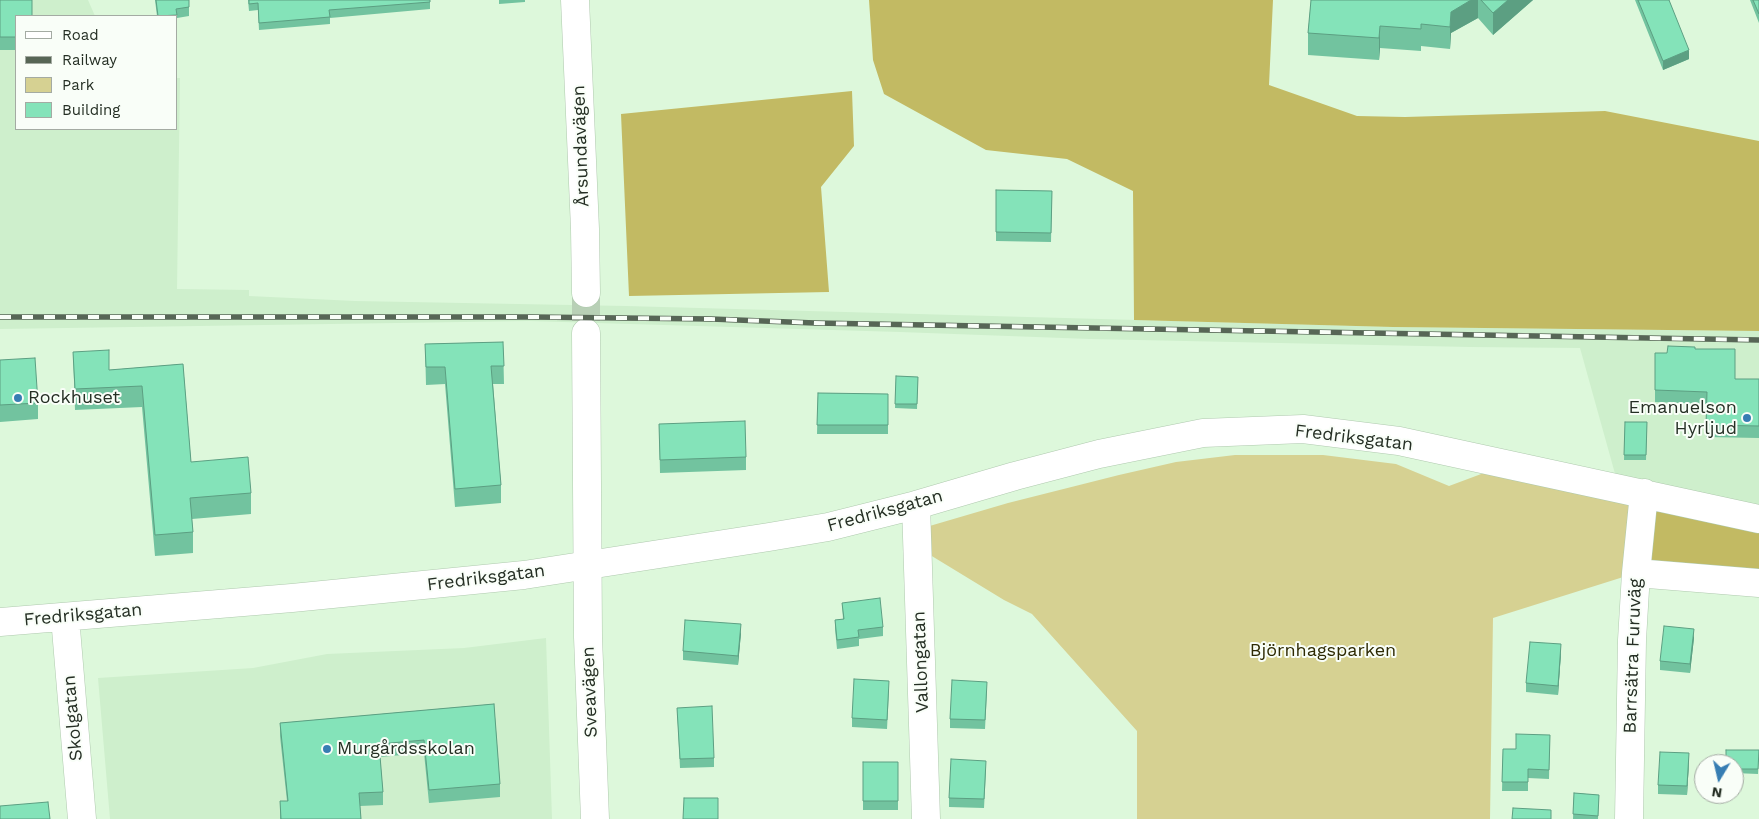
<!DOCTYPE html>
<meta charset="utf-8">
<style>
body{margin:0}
#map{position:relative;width:1759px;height:819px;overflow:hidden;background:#ddf8db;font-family:"Work Sans",sans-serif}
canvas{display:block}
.legend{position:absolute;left:15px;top:15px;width:162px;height:115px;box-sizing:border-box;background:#f9fef8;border:1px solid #a4aba3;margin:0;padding:6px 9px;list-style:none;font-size:15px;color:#252f24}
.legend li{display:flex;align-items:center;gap:10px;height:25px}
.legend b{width:25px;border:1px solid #a4aba3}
.north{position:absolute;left:1694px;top:754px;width:50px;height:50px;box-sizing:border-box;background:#f9fef8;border:1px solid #a4aba3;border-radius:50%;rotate:189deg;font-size:14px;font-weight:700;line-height:20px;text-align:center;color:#252f24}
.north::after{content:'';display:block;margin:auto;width:18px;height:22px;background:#377eb3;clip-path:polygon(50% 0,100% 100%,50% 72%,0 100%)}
</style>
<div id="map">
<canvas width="1759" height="819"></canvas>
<ul class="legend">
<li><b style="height:6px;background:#fff"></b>Road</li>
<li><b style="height:6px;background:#576656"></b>Railway</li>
<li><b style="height:14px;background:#d6d192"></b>Park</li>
<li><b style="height:14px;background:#84e3b9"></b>Building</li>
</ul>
<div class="north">N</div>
</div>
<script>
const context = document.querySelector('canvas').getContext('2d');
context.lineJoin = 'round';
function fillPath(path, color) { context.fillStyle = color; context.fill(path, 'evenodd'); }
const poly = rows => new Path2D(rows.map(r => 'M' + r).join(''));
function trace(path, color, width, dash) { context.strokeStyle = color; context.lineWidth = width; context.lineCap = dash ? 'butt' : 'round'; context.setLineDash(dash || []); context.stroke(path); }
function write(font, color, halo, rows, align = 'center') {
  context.font = font + ' "Work Sans",sans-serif'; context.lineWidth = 4; context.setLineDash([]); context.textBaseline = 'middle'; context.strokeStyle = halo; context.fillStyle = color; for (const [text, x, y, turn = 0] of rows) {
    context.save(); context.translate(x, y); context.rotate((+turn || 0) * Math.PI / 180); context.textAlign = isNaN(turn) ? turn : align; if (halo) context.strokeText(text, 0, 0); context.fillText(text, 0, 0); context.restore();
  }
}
const built = poly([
 [0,0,88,0,95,16,16,16,16,129,176,129,176,78,180,78,177,289,249,290,249,296,355,301,626,306,1393,327,1759,331,1759,519,1619,488,1580,348,1470,347,1090,339,900,332,529,321,0,329],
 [546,638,552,819,110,819,98,678,253,668,327,654,464,648]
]);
const green = poly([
 [1235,455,1323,455,1396,464,1449,486,1508,464,1644,493,1636,573,1493,618,1490,819,1137,819,1137,731,1032,614,1004,600,917,547,916,530,1008,503,1119,475,1176,462]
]);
const forest = poly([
 [869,0,1273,0,1269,85,1357,116,1405,117,1605,111,1759,141,1759,331,1393,327,1134,320,1133,191,1067,159,986,150,884,94,873,60],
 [852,91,854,146,821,187,829,292,629,296,621,114],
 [1644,493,1759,519,1759,583,1636,573]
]);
const majorTunnel = poly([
 [586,293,586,333]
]);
const minor = poly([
 [916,505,926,819],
 [1636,573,1759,583],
 [65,617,82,819],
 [0,622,292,598,524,575,769,537,828,527,916,505,1015,476,1099,454,1203,433,1303,429,1399,441,1759,519],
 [1629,819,1632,640,1636,573,1644,493]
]);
const major = poly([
 [575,0,585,229,586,293],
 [586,333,588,637,595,819]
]);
const rail = poly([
 [0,317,532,317,711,319,815,323,1759,340]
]);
const wall = poly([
 [0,0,16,16,16,50,0,50],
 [155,0,189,0,189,16,177,18,176,24,176,16,157,16],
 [248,0,430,0,430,9,330,18,330,24,259,30,258,10,249,11],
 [499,0,525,0,525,2,499,4],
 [1311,0,1533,0,1493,35,1478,18,1451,33,1450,49,1421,46,1421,51,1380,48,1379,60,1308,55,1308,33],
 [1635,0,1669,0,1689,59,1663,70],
 [1750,0,1759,0,1759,23],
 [996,190,1052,191,1051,242,996,241],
 [503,342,504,384,493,384,501,485,501,503,455,507,445,384,426,385,425,344],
 [1695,349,1735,379,1759,379,1759,438,1706,437,1707,404,1655,402,1655,353,1667,353],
 [73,352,109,370,183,364,191,462,251,493,251,514,192,519,193,532,193,553,155,556,142,407,75,410],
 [0,360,38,403,38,419,0,422],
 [896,376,918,377,917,409,895,408],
 [818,393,888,394,888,434,817,434],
 [1625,422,1647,422,1646,460,1624,460],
 [659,424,746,457,746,470,660,473],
 [842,603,883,627,883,636,859,639,859,646,837,649,835,629,835,620,843,619],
 [741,633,738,665,683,660,683,651],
 [1694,638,1690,673,1660,670,1660,661],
 [1561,653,1558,695,1526,692,1526,683],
 [889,690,887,729,852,727,852,718],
 [987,691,985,729,950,728,950,719],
 [494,704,500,784,500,797,429,803,424,753,380,757,383,792,383,805,360,806,361,819,280,819,280,801,287,801,280,736,280,723],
 [677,708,714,758,714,767,680,768],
 [1550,735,1549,779,1528,778,1528,791,1502,791,1503,749,1516,749],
 [1759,750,1758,774,1734,773,1734,764],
 [863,762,898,762,898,810,863,810],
 [1689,762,1687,795,1658,794,1658,785],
 [986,770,984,808,949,807,949,798],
 [1574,793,1599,795,1598,819,1573,819]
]);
const shadedWall = poly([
 [1471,0,1478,0,1478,18,1451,33,1450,49,1450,27,1451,12],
 [1508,0,1533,0,1493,35,1493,13],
 [1380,26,1380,48,1379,60,1379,38],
 [1689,50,1689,59,1663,70,1663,61],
 [741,624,741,633,738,665,738,656],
 [1694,629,1694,638,1690,673,1690,664],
 [1561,644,1561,653,1558,695,1558,686],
 [1689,753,1689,762,1687,795,1687,786]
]);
const building = poly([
 [0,0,32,0,32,16,16,16,16,37,0,37,0,0],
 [156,0,189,0,189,7,176,9,177,15,158,16,156,0],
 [249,0,430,0,430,2,329,10,330,17,259,23,258,3,249,4,249,0],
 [1311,0,1471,0,1451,12,1450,27,1421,24,1421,29,1380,26,1379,38,1308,33,1311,0],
 [1481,0,1508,0,1493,13,1481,0],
 [1638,0,1669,0,1689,50,1663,61,1638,0],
 [1753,0,1759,0,1759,14,1753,0],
 [996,190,1052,191,1051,233,996,232,996,190],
 [503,342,504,366,491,366,501,485,455,489,445,367,426,367,425,344,503,342],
 [1668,346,1695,347,1695,349,1735,349,1735,379,1759,379,1759,426,1706,425,1707,392,1655,390,1655,353,1667,353,1668,346],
 [109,350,109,370,183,364,191,462,248,457,251,493,190,498,193,532,155,535,142,386,75,389,73,352,109,350],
 [35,358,38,403,0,405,0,360,35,358],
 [896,376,918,377,917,404,895,404,896,376],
 [818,393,888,394,888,425,817,425,818,393],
 [745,421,746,457,660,460,659,424,745,421],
 [1625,422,1647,422,1646,455,1624,455,1625,422],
 [880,598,883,627,858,630,859,637,837,640,835,620,844,619,842,603,880,598],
 [685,620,741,624,738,656,683,651,685,620],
 [1664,626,1694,629,1690,664,1660,661,1664,626],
 [1530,642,1561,644,1558,686,1526,683,1530,642],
 [854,679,889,681,887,720,852,718,854,679],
 [952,680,987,682,985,720,950,719,952,680],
 [494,704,500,784,429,790,424,740,379,744,383,792,359,793,361,819,281,819,280,801,288,801,280,723,494,704],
 [712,706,714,758,680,759,677,708,712,706],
 [1516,734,1550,735,1549,770,1528,769,1528,782,1502,782,1503,749,1516,749,1516,734],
 [1726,750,1759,750,1758,769,1734,769,1734,764,1726,764,1726,750],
 [1660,752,1689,753,1687,786,1658,785,1660,752],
 [951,759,986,761,984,799,949,798,951,759],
 [863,762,898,762,898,801,863,801,863,762],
 [1574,793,1599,795,1598,816,1573,814,1574,793],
 [684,798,718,798,718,819,683,819,684,798],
 [48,802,50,819,0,819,0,806,48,802],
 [1513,808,1551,810,1551,819,1512,819,1513,808]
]);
const markers = [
 [18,398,5,"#377eb3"],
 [1747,418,5,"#377eb3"],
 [327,749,5,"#377eb3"]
];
const streetNames = [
 ["Årsundavägen",581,146,-92],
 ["Fredriksgatan",1354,438,7],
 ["Fredriksgatan",885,511,-15],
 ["Fredriksgatan",486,578,-7],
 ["Fredriksgatan",83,615,-5],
 ["Barrsätra Furuväg",1633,656,-88],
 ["Vallongatan",921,662,-92],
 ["Sveavägen",590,692,-92],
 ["Skolgatan",73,718,-95]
];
const poiNames = [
 ["Rockhuset",28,398],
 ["Emanuelson",1737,408,"right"],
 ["Hyrljud",1737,429,"right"],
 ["Murgårdsskolan",337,749]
];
const parkNames = [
 ["Björnhagsparken",1323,651]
];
fillPath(built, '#ceefcc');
fillPath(green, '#d6d192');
fillPath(forest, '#c2ba63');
trace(majorTunnel, '#b8d0b6', 28, [28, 14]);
trace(minor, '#afc9ae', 29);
trace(major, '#afc9ae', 29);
trace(minor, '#fff', 28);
trace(major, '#fff', 28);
trace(rail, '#576656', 5.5);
trace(rail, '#f9fef8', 4, [11]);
fillPath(wall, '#72c39f');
fillPath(shadedWall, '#5c9f82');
fillPath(building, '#84e3b9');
trace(building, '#5c9f82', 1);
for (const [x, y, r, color] of markers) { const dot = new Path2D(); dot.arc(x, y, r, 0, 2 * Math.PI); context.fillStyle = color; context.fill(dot); trace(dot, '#f9fef8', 2); }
write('18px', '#252f24', '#f9fef8', streetNames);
write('18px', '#252f24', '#f9fef8', poiNames, 'left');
write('18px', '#2e2a03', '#f9fef8', parkNames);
</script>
